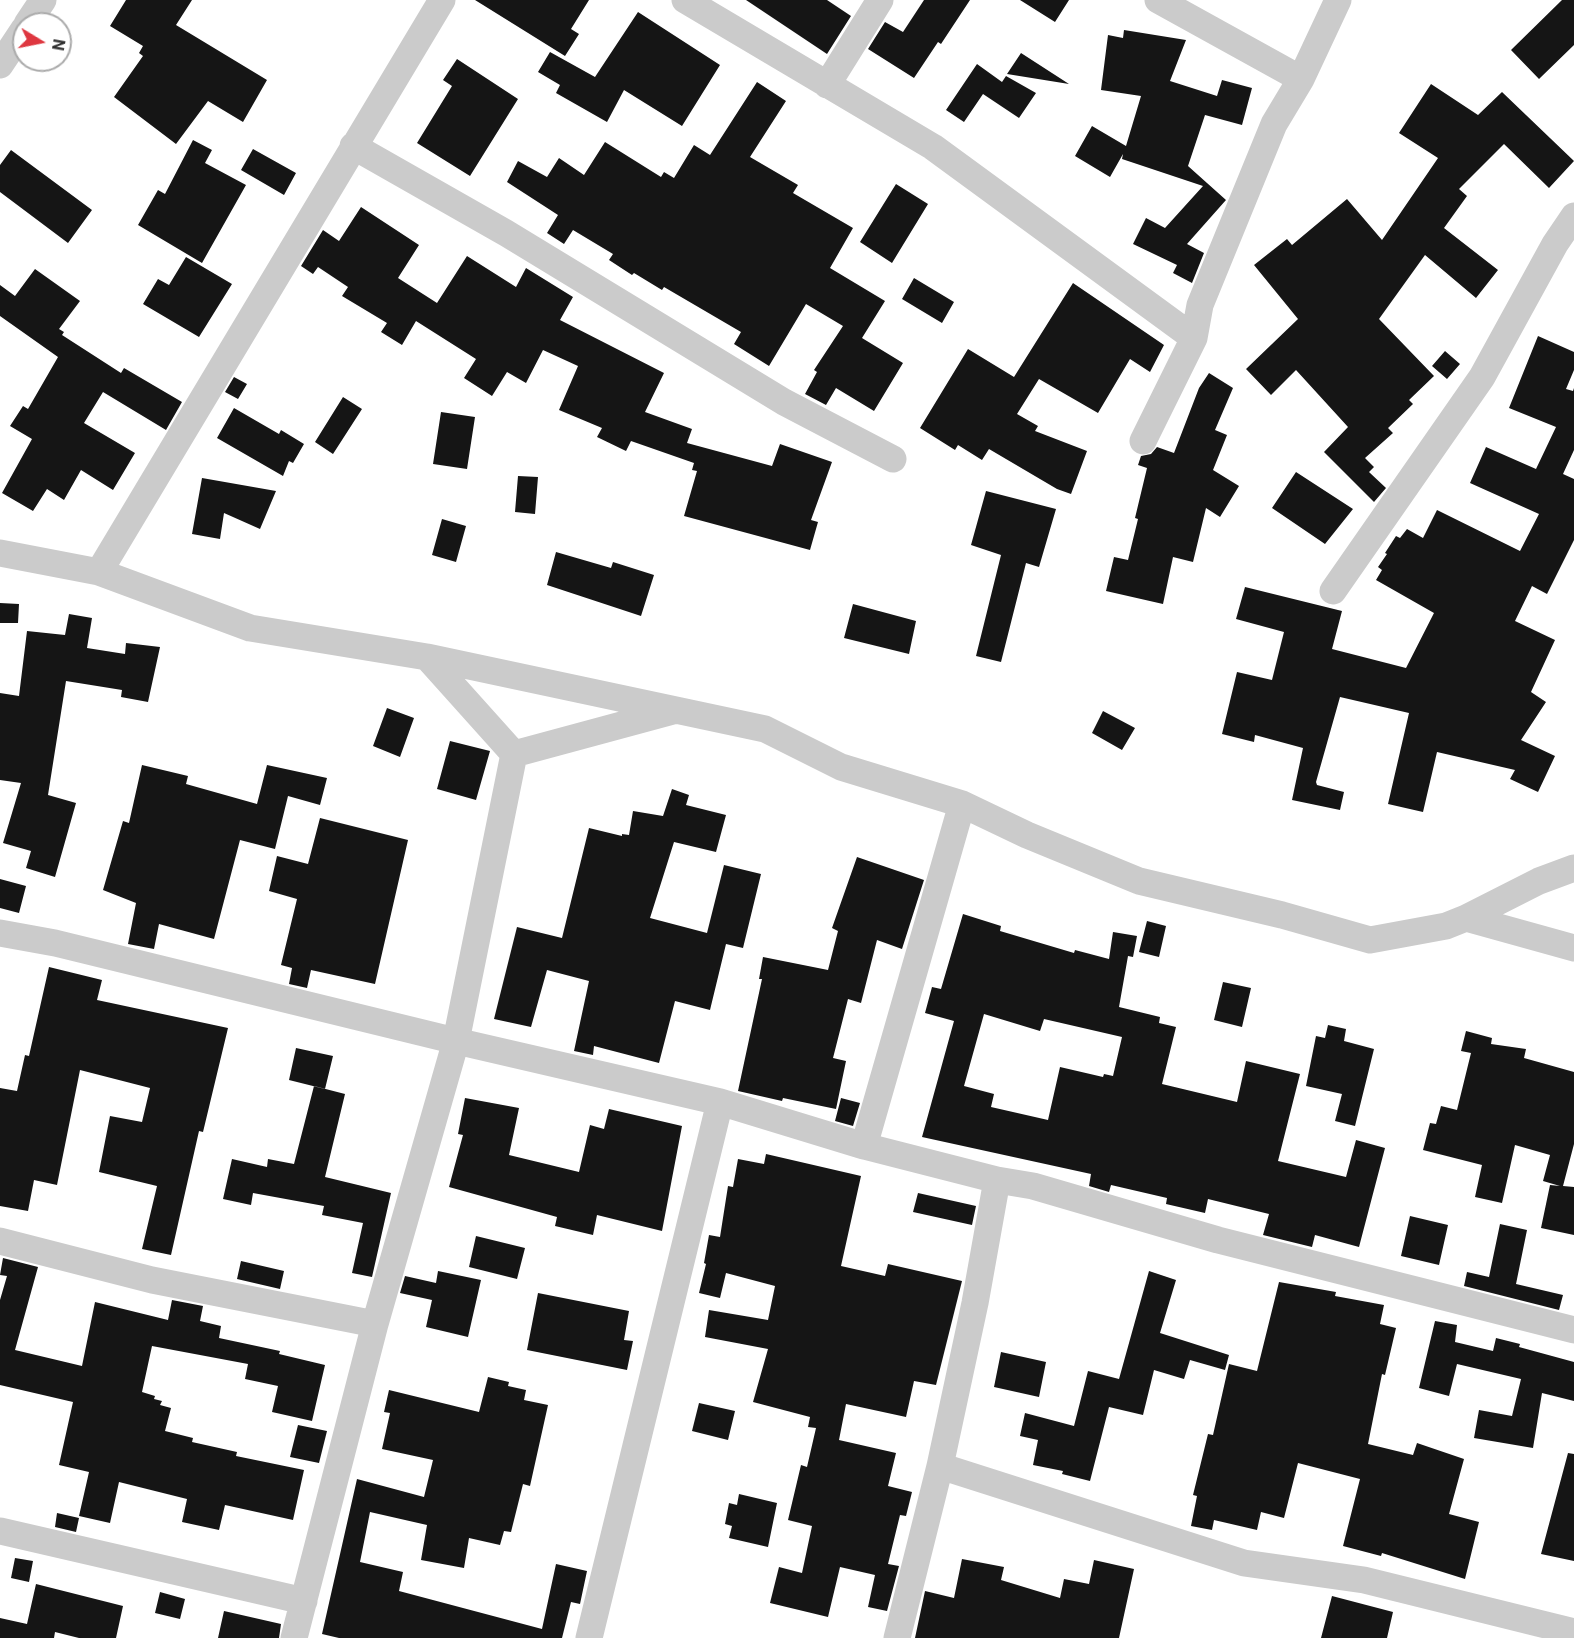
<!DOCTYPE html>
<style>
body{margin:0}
#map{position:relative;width:1574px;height:1638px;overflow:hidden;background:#fff;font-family:Roboto,sans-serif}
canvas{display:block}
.north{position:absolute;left:12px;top:12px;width:60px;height:60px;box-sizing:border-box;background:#fff;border:2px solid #ababab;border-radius:50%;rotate:100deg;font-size:16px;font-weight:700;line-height:24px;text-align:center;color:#2e2e2e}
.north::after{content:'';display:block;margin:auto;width:21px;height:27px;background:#de3740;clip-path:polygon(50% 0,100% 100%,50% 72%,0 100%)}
</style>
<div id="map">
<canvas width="1574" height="1638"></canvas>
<div class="north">N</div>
</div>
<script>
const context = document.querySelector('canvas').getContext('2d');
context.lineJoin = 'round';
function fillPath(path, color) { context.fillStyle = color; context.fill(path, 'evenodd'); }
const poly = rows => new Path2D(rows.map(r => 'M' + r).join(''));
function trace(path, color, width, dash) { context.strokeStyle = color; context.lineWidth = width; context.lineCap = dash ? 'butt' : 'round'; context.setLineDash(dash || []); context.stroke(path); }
const building = poly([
 [126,0,192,0,176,25,267,80,243,122,208,101,176,144,114,97,143,56,139,53,143,46,110,26],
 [475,0,589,0,571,29,579,34,565,56],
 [746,0,827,0,851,16,827,54],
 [924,0,970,0,941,44,938,42,914,78,868,49,885,22,903,32],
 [1020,0,1069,0,1055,22],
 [1562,0,1574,0,1574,45,1539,79,1511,50],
 [638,12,720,65,682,126,624,90,607,122,556,93,560,85,538,72,550,52,595,77],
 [1124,30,1186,40,1170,81,1217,96,1222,80,1252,88,1242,125,1205,115,1188,166,1226,200,1187,244,1204,253,1192,283,1173,273,1177,265,1133,244,1146,218,1165,228,1203,186,1122,159,1123,154,1110,177,1075,156,1092,126,1126,146,1141,96,1101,90,1108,35,1123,38],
 [1021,53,1069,84,1007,74],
 [457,59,518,99,470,176,417,143,452,86,443,80],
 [977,64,1002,82,1006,76,1036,93,1019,118,983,94,964,122,946,110],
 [757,82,786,101,750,157,798,185,793,193,853,228,830,268,885,301,862,338,903,363,874,411,836,388,826,405,805,394,817,372,814,370,843,326,806,304,769,366,734,344,741,332,664,287,662,290,634,273,632,275,609,260,613,254,573,230,564,244,547,233,558,215,507,182,518,161,547,177,559,158,584,175,605,142,661,177,664,172,674,178,694,145,710,155],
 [1431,84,1478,115,1502,92,1574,161,1549,188,1504,144,1459,189,1467,196,1444,228,1498,270,1476,298,1425,255,1379,319,1434,376,1409,400,1413,404,1388,428,1393,433,1365,458,1374,467,1369,472,1386,488,1374,502,1324,452,1348,427,1296,370,1271,395,1246,369,1298,319,1254,265,1287,239,1292,245,1347,199,1382,240,1438,158,1399,133],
 [193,140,212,150,205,163,246,185,202,263,138,225,158,190,165,194],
 [253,149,296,173,284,195,241,170],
 [11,150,92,210,68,243,0,192,0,165],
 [896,184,928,204,892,263,860,242],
 [361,207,419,245,398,278,437,303,467,256,516,287,526,268,573,297,560,320,664,373,645,412,692,429,687,443,772,466,780,444,832,462,811,520,818,522,810,550,684,516,697,471,692,470,694,463,631,441,626,451,597,437,602,428,559,410,578,366,543,350,526,383,507,372,492,396,464,378,476,359,416,321,402,345,381,332,387,323,342,296,348,287,318,267,313,274,301,266,323,230,339,241],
 [186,257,232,284,199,337,143,304,158,279,169,285],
 [35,269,80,301,59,329,64,332,62,335,121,373,124,368,182,402,166,430,103,392,84,423,135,453,113,490,81,470,64,500,47,489,33,511,2,493,32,439,10,426,23,406,28,409,58,357,0,316,0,285,15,296],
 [914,278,954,302,942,323,902,299],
 [1073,283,1164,345,1150,372,1130,359,1098,413,1039,379,1017,414,1038,426,1035,431,1087,451,1071,494,1057,489,989,449,982,460,958,445,955,450,920,428,968,349,1014,377],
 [1538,336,1574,352,1574,370,1566,389,1573,391,1574,388,1574,450,1563,474,1574,479,1574,540,1547,594,1532,586,1515,621,1555,640,1531,692,1546,702,1521,740,1555,756,1538,792,1510,779,1515,770,1437,752,1423,812,1388,804,1409,713,1340,697,1316,782,1317,785,1344,792,1340,810,1292,800,1303,748,1255,735,1254,742,1222,734,1237,672,1272,680,1284,632,1236,619,1245,587,1342,611,1332,649,1406,668,1434,613,1376,580,1382,570,1378,567,1387,554,1385,553,1396,536,1400,538,1407,529,1423,538,1437,510,1520,551,1539,514,1470,483,1486,447,1536,469,1556,427,1509,408],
 [1445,351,1460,364,1447,379,1432,366],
 [1209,373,1233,388,1215,430,1227,435,1213,470,1239,486,1220,517,1206,508,1193,562,1173,557,1163,604,1106,591,1114,557,1128,560,1138,519,1135,518,1147,468,1138,465,1141,456,1151,454,1157,447,1174,453,1199,388],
 [234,377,247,384,238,399,225,392],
 [343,397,362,409,333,454,315,442],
 [234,408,279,434,281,430,304,444,293,463,289,461,283,476,217,438],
 [441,412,475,417,467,469,433,464],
 [1296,472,1353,509,1325,544,1272,508],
 [518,476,538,477,535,514,515,512],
 [202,478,276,491,260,529,224,513,220,539,192,534],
 [986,491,1056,509,1039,567,1026,563,1001,662,976,656,1001,555,971,545],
 [442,519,466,526,456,562,432,555],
 [556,552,611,568,613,562,654,575,641,616,547,585],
 [0,603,19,604,18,623,0,623],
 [853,604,916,621,909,654,844,638],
 [69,614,92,618,87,648,125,654,126,643,160,647,148,702,121,697,122,690,66,681,48,795,76,803,55,877,26,868,31,851,3,843,21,783,0,780,0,693,19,696,27,631,65,635],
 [387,708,414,718,400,757,373,746],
 [1103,711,1135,728,1122,750,1092,733],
 [450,741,490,751,476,800,437,789],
 [142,765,188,776,186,784,257,804,267,765,327,778,320,805,288,796,275,849,240,840,214,939,159,924,154,949,128,944,136,903,103,890,123,821,129,823],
 [672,789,689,795,686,805,726,815,716,852,674,842,650,918,707,933,724,865,761,874,743,948,726,944,710,1010,675,1001,659,1063,594,1046,593,1055,574,1051,589,981,547,970,531,1027,494,1019,517,927,562,938,589,828,622,836,622,834,629,835,633,811,663,816],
 [320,818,408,840,375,984,311,970,307,988,289,984,292,968,281,965,297,899,269,891,277,856,308,864],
 [857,857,924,880,902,949,877,940,861,1003,848,999,833,1058,846,1061,836,1109,783,1098,782,1101,738,1091,762,979,759,979,763,957,828,970,838,931,832,928],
 [0,879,26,886,19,913,0,908],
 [963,914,1001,926,1000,931,1074,953,1075,950,1109,959,1113,932,1137,936,1133,957,1128,956,1119,1007,1160,1017,1159,1023,1176,1027,1162,1084,1237,1102,1246,1061,1300,1074,1278,1161,1346,1177,1356,1140,1385,1148,1359,1247,1315,1235,1312,1247,1263,1235,1269,1214,1208,1199,1205,1213,1166,1204,1167,1198,1111,1185,1109,1192,1089,1186,1091,1174,922,1137,954,1021,925,1013,932,987,941,989],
 [984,1014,1040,1031,1044,1019,1122,1037,1113,1076,1104,1074,1103,1077,1060,1067,1048,1120,991,1107,994,1094,964,1086],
 [1147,921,1166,926,1159,957,1139,952],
 [49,967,102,980,97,1000,228,1028,203,1132,199,1131,171,1255,142,1249,157,1186,99,1172,110,1116,142,1122,150,1088,80,1070,57,1185,34,1180,28,1211,0,1206,0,1088,17,1091,25,1055,29,1056],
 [1223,982,1251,988,1242,1027,1214,1020],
 [1328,1025,1346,1029,1344,1041,1374,1049,1355,1126,1335,1121,1342,1094,1306,1086,1316,1036,1325,1038],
 [1466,1031,1492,1038,1491,1044,1526,1049,1524,1058,1574,1072,1574,1144,1563,1186,1574,1187,1574,1235,1541,1228,1550,1185,1560,1186,1543,1181,1550,1155,1515,1145,1502,1203,1475,1197,1482,1165,1423,1150,1430,1123,1436,1124,1441,1106,1457,1110,1471,1053,1461,1051],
 [296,1048,333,1056,325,1089,289,1080],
 [314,1086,345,1094,325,1177,391,1193,372,1277,352,1273,363,1223,322,1215,324,1206,253,1193,251,1205,223,1199,232,1159,267,1167,268,1159,294,1164],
 [465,1098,519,1108,509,1155,579,1172,590,1125,604,1129,609,1109,682,1126,662,1231,597,1215,593,1235,555,1226,557,1217,449,1187,463,1135,458,1134],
 [841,1098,860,1103,853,1126,835,1121],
 [766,1154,861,1176,841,1266,885,1276,888,1264,962,1281,936,1385,914,1381,906,1417,846,1404,839,1440,896,1453,888,1486,912,1492,906,1516,900,1515,888,1564,899,1566,887,1611,868,1607,875,1575,840,1567,828,1617,770,1603,779,1567,802,1573,812,1526,788,1520,801,1465,807,1467,816,1428,808,1427,810,1417,753,1402,768,1349,705,1337,709,1310,768,1320,775,1286,726,1273,720,1298,699,1293,706,1264,704,1263,709,1235,720,1237,728,1186,733,1187,738,1159,764,1164],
 [918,1193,976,1206,972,1225,913,1212],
 [1410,1216,1448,1225,1439,1265,1401,1256],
 [1500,1224,1527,1230,1516,1284,1563,1295,1559,1310,1464,1286,1467,1272,1489,1277],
 [476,1236,525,1248,517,1279,469,1267],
 [3,1258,38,1267,15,1350,82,1366,95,1302,168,1320,172,1300,203,1306,200,1321,221,1326,219,1338,280,1351,279,1354,325,1365,312,1421,272,1412,278,1386,245,1379,248,1364,152,1346,142,1392,155,1396,154,1399,162,1401,160,1405,171,1408,165,1431,193,1438,192,1442,237,1452,236,1456,304,1470,293,1520,225,1505,219,1530,182,1522,187,1499,119,1482,110,1523,79,1516,89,1472,59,1465,73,1402,0,1385,0,1300,7,1276,0,1275],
 [241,1261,284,1271,280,1289,237,1279],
 [438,1271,481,1280,468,1337,426,1327,432,1300,400,1293,405,1276,436,1283],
 [1149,1271,1176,1280,1160,1333,1229,1355,1225,1370,1190,1360,1184,1379,1154,1370,1143,1415,1109,1407,1090,1481,1062,1474,1063,1471,1033,1465,1038,1440,1020,1436,1025,1413,1074,1426,1088,1371,1119,1379],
 [1279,1282,1336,1292,1335,1296,1384,1305,1380,1324,1396,1328,1385,1375,1382,1374,1368,1444,1413,1455,1417,1443,1464,1459,1449,1514,1479,1522,1465,1579,1382,1553,1381,1556,1343,1546,1360,1479,1298,1463,1284,1518,1261,1512,1257,1530,1214,1520,1212,1530,1191,1526,1197,1496,1193,1495,1208,1434,1213,1435,1229,1364,1257,1371],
 [538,1293,629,1311,624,1340,633,1341,627,1370,527,1350],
 [1435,1321,1457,1325,1455,1342,1493,1351,1496,1338,1520,1344,1519,1347,1574,1362,1574,1401,1542,1393,1533,1448,1474,1438,1479,1410,1512,1416,1521,1379,1457,1364,1449,1396,1419,1388],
 [1001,1352,1046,1362,1039,1397,994,1387],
 [488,1377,509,1382,508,1386,526,1390,524,1400,548,1405,530,1486,523,1484,511,1532,504,1531,500,1545,469,1538,464,1568,421,1560,427,1525,370,1512,360,1562,403,1572,399,1591,542,1629,556,1564,587,1571,580,1604,571,1602,562,1638,339,1638,322,1634,357,1479,424,1497,433,1460,382,1449,390,1413,384,1412,389,1390,479,1412],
 [699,1403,735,1411,728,1440,692,1431],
 [298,1425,327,1431,319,1463,290,1457],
 [1568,1453,1574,1454,1574,1561,1541,1554],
 [739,1494,777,1503,768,1547,729,1538,732,1526,725,1524,729,1503,737,1505],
 [57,1513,79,1518,76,1532,55,1527],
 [15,1558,33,1561,29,1582,11,1578],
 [962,1559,1004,1567,1001,1580,1060,1598,1064,1579,1089,1584,1094,1560,1134,1569,1119,1638,915,1638,925,1591,954,1598],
 [36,1584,123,1606,116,1638,79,1638,55,1632,54,1638,0,1638,0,1618,27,1624],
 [160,1592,185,1599,180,1619,155,1613],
 [1332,1596,1393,1612,1387,1638,1321,1638],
 [224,1611,281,1624,279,1638,218,1638]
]);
const street = poly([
 [685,0,933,147,1194,338],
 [1158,0,1301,79],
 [27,24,43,0],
 [0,65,24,29],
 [827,85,880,0],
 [353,146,506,233,784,402,893,459],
 [1143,441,1194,338,1200,305,1274,124,1301,79,1338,0],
 [0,553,99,572,250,628,427,657,765,729,841,767,962,804,1027,835,1139,881,1282,915,1370,940,1446,926,1466,918,1574,948],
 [99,572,442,0],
 [1333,591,1482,377,1555,244,1574,216],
 [427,657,514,754],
 [514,754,673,711],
 [1466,918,1539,881,1574,868],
 [0,933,55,943,456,1041,720,1102,864,1146,997,1180,1033,1186,1218,1240,1574,1330],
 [864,1146,962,804],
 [0,1241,152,1280,375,1324],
 [940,1466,1244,1563,1364,1580,1574,1632],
 [0,1531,304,1601],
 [294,1638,375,1324,456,1041,514,754],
 [589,1638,720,1102],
 [897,1638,940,1466,975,1303,997,1180]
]);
fillPath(building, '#151515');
trace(street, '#cbcbcb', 27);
</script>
